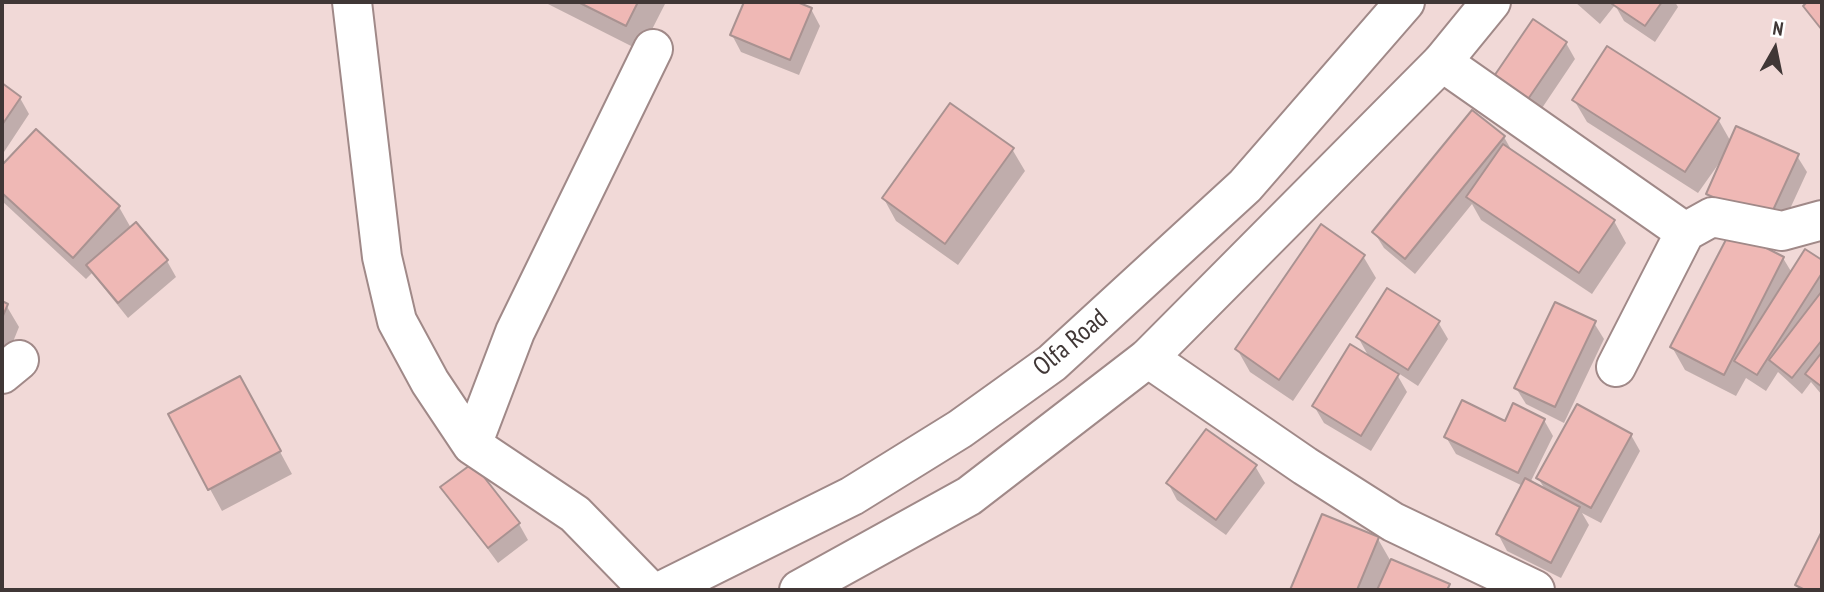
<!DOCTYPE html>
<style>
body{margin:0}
#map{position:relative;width:1824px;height:592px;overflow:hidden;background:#f1d9d7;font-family:"PT Sans Narrow",sans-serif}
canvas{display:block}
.frame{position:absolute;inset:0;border:4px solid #403736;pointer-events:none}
.north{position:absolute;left:1740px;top:14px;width:70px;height:70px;-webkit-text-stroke:5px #fff;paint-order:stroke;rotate:9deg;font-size:19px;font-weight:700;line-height:28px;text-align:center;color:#403736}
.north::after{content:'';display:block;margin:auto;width:24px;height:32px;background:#403736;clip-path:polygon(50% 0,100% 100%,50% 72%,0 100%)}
</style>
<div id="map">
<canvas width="1824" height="592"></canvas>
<div class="frame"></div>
<div class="north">N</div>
</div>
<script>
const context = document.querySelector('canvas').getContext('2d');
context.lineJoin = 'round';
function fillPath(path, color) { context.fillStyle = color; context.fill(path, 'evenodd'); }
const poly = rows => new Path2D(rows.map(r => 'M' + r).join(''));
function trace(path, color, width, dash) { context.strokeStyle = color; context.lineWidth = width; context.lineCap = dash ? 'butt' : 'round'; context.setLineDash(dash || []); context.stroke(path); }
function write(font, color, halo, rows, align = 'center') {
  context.font = font + ' "PT Sans Narrow",sans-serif'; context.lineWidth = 5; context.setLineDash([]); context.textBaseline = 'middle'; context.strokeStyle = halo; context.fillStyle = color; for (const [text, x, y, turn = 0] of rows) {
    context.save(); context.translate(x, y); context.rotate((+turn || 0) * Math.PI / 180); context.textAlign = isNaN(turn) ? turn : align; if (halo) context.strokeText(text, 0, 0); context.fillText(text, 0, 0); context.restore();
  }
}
const shadow = poly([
 [544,2,666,2,641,51],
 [745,2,793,2,811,9,820,26,799,75,741,52,732,35],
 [1575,2,1675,2,1678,7,1655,42,1624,21,1615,5,1600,24],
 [1566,43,1575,59,1534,120,1502,98],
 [2,86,20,98,29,114,2,155],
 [1574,100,1718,119,1731,142,1797,156,1807,172,1777,237,1718,210,1708,194,1727,152,1698,193,1587,122],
 [36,131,119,207,131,228,167,261,176,277,128,318,92,273,86,279,2,201,2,168],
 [1504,137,1513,153,1614,221,1626,243,1592,294,1481,220,1472,204,1415,274,1384,248,1374,232],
 [1012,149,1025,171,958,265,896,221,884,199],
 [1806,252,1822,262,1822,395,1811,382,1802,394,1778,372,1766,391,1746,378,1736,396,1685,370,1672,347,1783,258,1792,273],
 [1363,256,1376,278,1293,401,1250,372,1237,349],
 [2,303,6,305,19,327,2,369],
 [1438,322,1448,339,1418,386,1395,371,1407,392,1371,451,1324,423,1314,406,1370,359,1358,337],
 [1594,323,1604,339,1564,423,1526,404,1516,388],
 [252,400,292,474,222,511,210,489],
 [1544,420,1553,436,1530,483,1546,491,1538,478,1631,435,1640,451,1601,523,1582,513,1589,525,1561,578,1507,551,1498,534,1523,486,1456,454,1446,437,1505,424],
 [1255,466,1265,483,1226,535,1177,500,1168,483],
 [443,488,519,524,528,540,498,563],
 [1323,516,1378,539,1390,560,1448,586,1451,590,1292,590],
 [1822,535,1822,590,1800,590,1797,585]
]);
const building = poly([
 [578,2,638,2,626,26,578,2],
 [744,2,797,2,812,8,790,60,730,35,744,2],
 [1614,2,1662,2,1645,26,1612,4,1614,2],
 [1807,2,1822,2,1822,30,1803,6,1807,2],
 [1533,19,1567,42,1524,105,1490,82,1533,19],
 [1607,46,1720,118,1685,172,1572,100,1607,46],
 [2,83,21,97,2,125,2,83],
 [950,103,1014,148,945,244,882,198,950,103],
 [1472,110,1505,136,1405,259,1372,232,1472,110],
 [1736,126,1799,154,1768,221,1706,194,1736,126],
 [36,129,120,206,73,258,2,193,2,165,36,129],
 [1503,144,1615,220,1579,273,1466,197,1503,144],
 [136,222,168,260,118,303,86,265,136,222],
 [1321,224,1365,255,1279,380,1235,349,1321,224],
 [1731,230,1784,257,1724,375,1670,347,1731,230],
 [1805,249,1822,260,1822,273,1757,375,1734,361,1805,249],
 [1387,288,1440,321,1408,370,1356,337,1387,288],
 [1822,291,1822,340,1792,378,1769,360,1822,291],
 [2,301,8,304,2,318,2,301],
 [1555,302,1596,321,1555,407,1514,388,1555,302],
 [1350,344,1399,374,1361,436,1312,406,1350,344],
 [1822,352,1822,387,1805,374,1822,352],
 [240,376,281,451,208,490,168,414,240,376],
 [1462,400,1505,421,1513,403,1545,419,1518,473,1444,437,1462,400],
 [1577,404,1632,434,1591,508,1536,478,1577,404],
 [1206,429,1257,465,1216,520,1166,483,1206,429],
 [473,463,520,523,488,548,440,487,473,463],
 [1525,478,1580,507,1551,563,1496,534,1525,478],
 [1322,514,1379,537,1357,590,1290,590,1322,514],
 [1822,531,1822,590,1805,590,1795,585,1822,531],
 [1391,559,1450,584,1447,590,1377,590,1391,559]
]);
const minor = poly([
 [352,2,382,257,397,321,430,382,472,445,575,514,649,590],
 [1442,62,1685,232],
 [1148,358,1305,466,1393,522,1535,590],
 [1616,367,1685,232,1712,217,1782,231,1822,220],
 [2,374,19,360],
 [472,445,515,332,653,49]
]);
const major = poly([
 [663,590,852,496,960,429,1052,363,1245,186,1405,2],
 [799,590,969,496,1148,358,1442,62,1491,2]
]);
const streetNames = [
 ["Olfa Road",1071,343,-40]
];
fillPath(shadow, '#0003');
fillPath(building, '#efb8b5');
trace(building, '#a99291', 2);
trace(minor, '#a08988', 42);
trace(major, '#a08988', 42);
trace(minor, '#fff', 38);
trace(major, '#fff', 38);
write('26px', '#403736', '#fff', streetNames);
</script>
